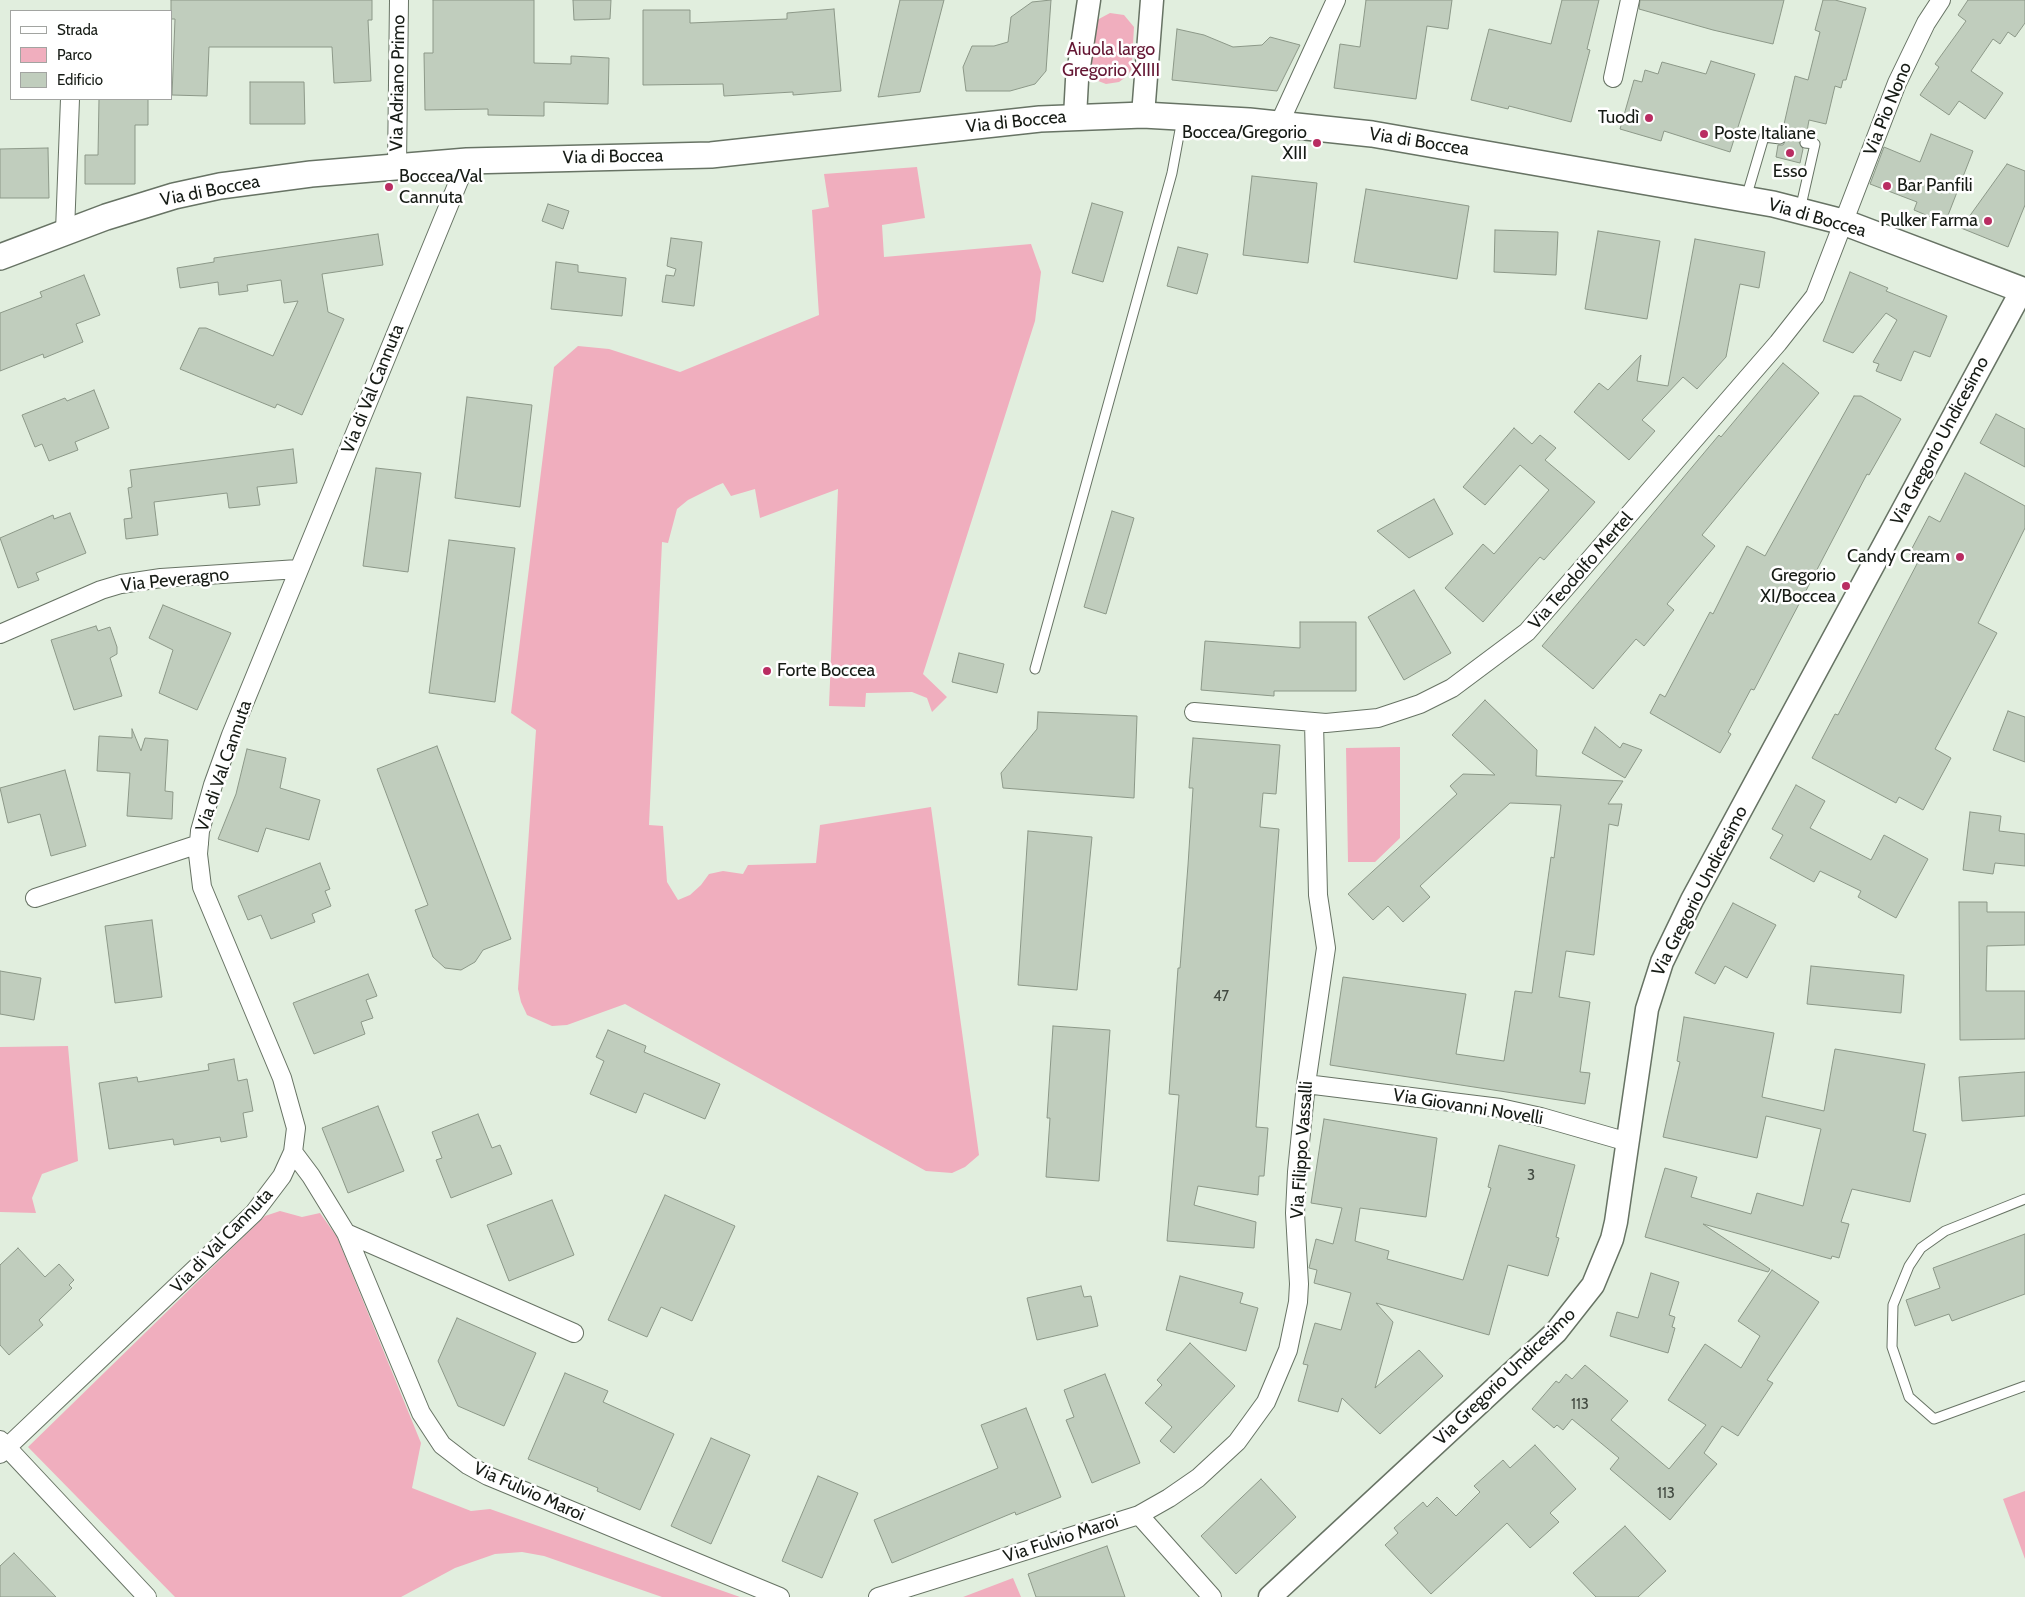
<!DOCTYPE html>
<meta charset="utf-8">
<style>
body{margin:0}
#map{position:relative;width:2025px;height:1597px;overflow:hidden;background:#e1eede;font-family:Cabin,sans-serif}
canvas{display:block}
.legend{position:absolute;left:10px;top:10px;width:162px;height:90px;box-sizing:border-box;background:#fff;border:1px solid #a2a4a1;margin:0;padding:6px 9px;list-style:none;font-size:15px;color:#161b15}
.legend li{display:flex;align-items:center;gap:10px;height:25px}
.legend b{width:25px;border:1px solid #a2a4a1}
</style>
<div id="map">
<canvas width="2025" height="1597"></canvas>
<ul class="legend">
<li><b style="height:6px;background:#fff"></b>Strada</li>
<li><b style="height:14px;background:#f0aebe"></b>Parco</li>
<li><b style="height:14px;background:#c0cdbd"></b>Edificio</li>
</ul>
</div>
<script>
const context = document.querySelector('canvas').getContext('2d');
context.lineJoin = 'round';
function fillPath(path, color) { context.fillStyle = color; context.fill(path, 'evenodd'); }
const poly = rows => new Path2D(rows.map(r => 'M' + r).join(''));
function trace(path, color, width, dash) { context.strokeStyle = color; context.lineWidth = width; context.lineCap = dash ? 'butt' : 'round'; context.setLineDash(dash || []); context.stroke(path); }
function write(font, color, halo, rows, align = 'center') {
  context.font = font + ' Cabin,sans-serif'; context.lineWidth = 5; context.setLineDash([]); context.textBaseline = 'middle'; context.strokeStyle = halo; context.fillStyle = color; for (const [text, x, y, turn = 0] of rows) {
    context.save(); context.translate(x, y); context.rotate((+turn || 0) * Math.PI / 180); context.textAlign = isNaN(turn) ? turn : align; if (halo) context.strokeText(text, 0, 0); context.fillText(text, 0, 0); context.restore();
  }
}
const green = poly([
 [1110,13,1124,15,1134,27,1132,62,1131,70,1126,77,1119,82,1106,84,1093,79,1090,70,1091,53,1097,20],
 [917,167,925,218,882,225,884,257,1031,244,1041,272,1035,321,923,674,947,697,932,712,927,698,912,692,866,693,865,707,829,706,838,489,760,518,755,489,731,496,723,483,716,486,688,500,677,509,668,543,662,542,649,825,663,826,667,882,678,900,690,895,701,885,709,874,723,871,743,874,748,865,816,863,820,825,931,807,979,1155,965,1167,952,1173,926,1171,625,1004,567,1025,552,1026,527,1015,521,1002,518,989,536,730,511,713,554,367,578,346,609,349,680,372,819,315,812,210,829,207,824,174],
 [1400,747,1400,838,1375,862,1348,862,1346,748],
 [68,1046,78,1161,42,1174,32,1198,36,1213,0,1212,0,1047],
 [280,1211,302,1217,320,1213,337,1237,421,1443,412,1488,471,1511,490,1509,740,1597,662,1597,544,1556,522,1552,495,1554,455,1568,401,1597,175,1597,28,1447,265,1216],
 [2025,1491,2025,1559,2003,1499],
 [1013,1578,1021,1597,963,1597]
]);
const building = poly([
 [171,0,372,0,372,20,368,20,371,81,334,83,332,47,209,47,207,96,172,95,175,19,171,19,171,0],
 [433,0,534,0,534,63,571,64,571,56,609,58,608,104,544,102,544,116,488,115,488,109,425,110,424,53,433,53,433,0],
 [573,0,611,0,610,19,574,20,573,0],
 [900,0,944,0,920,92,878,97,900,0],
 [1051,0,1046,71,1035,84,1010,91,966,91,963,67,972,46,994,46,1008,42,1011,17,1032,2,1051,0],
 [1366,0,1452,0,1448,29,1427,26,1416,99,1334,88,1340,44,1360,47,1366,0],
 [1562,0,1599,0,1587,49,1590,50,1571,122,1509,106,1508,109,1471,100,1489,29,1551,44,1562,0],
 [1640,0,1784,0,1773,44,1713,30,1639,9,1640,0],
 [1823,0,1835,0,1866,8,1846,80,1843,80,1841,88,1835,86,1826,124,1809,120,1806,137,1799,142,1803,149,1800,163,1776,157,1778,145,1783,145,1786,140,1782,133,1795,76,1808,80,1820,32,1815,30,1823,0],
 [1968,0,2025,0,2025,23,2015,37,2008,32,2000,44,1993,39,1971,71,2003,93,1985,119,1959,101,1949,115,1920,95,1939,67,1935,64,1966,21,1958,15,1968,0],
 [834,9,841,91,793,95,793,92,724,96,723,84,643,85,643,10,690,10,690,23,787,19,787,13,834,9],
 [1177,29,1204,35,1233,47,1262,45,1270,37,1300,45,1277,91,1172,80,1177,29],
 [1711,61,1755,74,1730,152,1664,131,1661,141,1620,129,1634,80,1642,82,1645,70,1658,74,1662,62,1706,74,1711,61],
 [250,82,304,82,305,124,250,124,250,82],
 [99,99,148,99,148,125,135,125,135,184,85,184,85,155,98,155,99,99],
 [1931,134,1973,151,1945,223,1914,210,1917,202,1870,184,1884,147,1920,162,1931,134],
 [48,148,49,198,0,198,0,149,48,148],
 [2007,164,2025,171,2025,205,2008,247,1961,228,2007,164],
 [1252,176,1317,183,1308,263,1243,255,1252,176],
 [1366,189,1469,206,1457,279,1354,262,1366,189],
 [1092,203,1123,212,1103,282,1072,273,1092,203],
 [548,204,569,211,563,229,542,221,548,204],
 [1495,230,1558,232,1556,275,1494,272,1495,230],
 [1598,231,1660,241,1647,319,1585,309,1598,231],
 [378,234,383,265,322,274,328,312,344,319,302,415,277,404,275,408,180,369,199,328,206,328,273,356,298,301,284,303,281,280,247,285,248,291,219,295,218,282,180,288,177,268,214,262,214,258,378,234],
 [671,238,702,242,694,306,662,302,666,275,674,276,676,269,667,266,671,238],
 [1695,239,1765,252,1759,288,1740,284,1726,357,1697,389,1683,377,1642,420,1655,431,1629,460,1574,412,1599,383,1608,390,1641,355,1637,381,1668,386,1695,239],
 [1178,247,1208,254,1197,294,1167,286,1178,247],
 [556,262,578,265,578,272,626,278,622,316,551,309,556,262],
 [1850,272,1888,288,1886,291,1947,316,1930,357,1914,351,1901,381,1876,371,1879,364,1873,362,1897,320,1886,313,1853,353,1823,341,1850,272],
 [84,275,100,315,76,324,83,342,44,358,43,354,0,371,0,313,42,297,40,292,84,275],
 [1783,363,1819,393,1702,535,1715,546,1667,604,1674,610,1644,646,1636,639,1593,689,1542,646,1719,435,1721,437,1783,363],
 [94,390,109,428,75,442,78,450,49,461,42,444,35,447,22,415,65,398,67,401,94,390],
 [1854,396,1861,396,1901,419,1869,475,1867,474,1754,690,1751,689,1728,732,1731,734,1720,753,1650,713,1660,694,1665,697,1710,612,1713,614,1747,546,1765,556,1854,396],
 [467,397,532,405,520,507,455,498,467,397],
 [1996,414,2025,429,2025,467,1980,443,1996,414],
 [1514,428,1532,444,1540,435,1556,448,1545,460,1595,502,1544,560,1540,557,1483,622,1445,588,1483,544,1494,554,1549,490,1520,465,1485,505,1463,487,1514,428],
 [293,449,297,483,257,487,260,505,229,508,227,493,154,502,158,535,126,539,124,519,132,518,128,488,132,487,130,470,293,449],
 [376,468,421,473,408,572,363,566,376,468],
 [1965,473,2025,506,2025,528,1978,623,1997,633,1935,749,1951,758,1923,810,1899,797,1896,803,1812,758,1835,714,1838,715,1919,560,1909,554,1929,516,1940,522,1965,473],
 [1434,499,1453,534,1409,558,1377,531,1434,499],
 [1112,511,1134,518,1106,614,1084,607,1112,511],
 [70,513,86,553,36,573,39,580,18,588,0,538,53,515,54,519,70,513],
 [449,540,515,548,495,702,429,693,449,540],
 [1414,590,1451,653,1404,680,1368,617,1414,590],
 [163,605,231,633,197,710,159,693,173,650,149,638,163,605],
 [1300,622,1356,622,1356,691,1274,691,1274,696,1201,690,1205,641,1300,648,1300,622],
 [96,626,98,631,110,627,117,647,117,654,110,658,122,696,74,710,51,640,96,626],
 [959,653,1004,664,997,693,952,682,959,653],
 [1485,700,1537,750,1536,776,1623,781,1608,804,1622,804,1618,826,1609,824,1594,955,1566,951,1559,997,1590,1002,1580,1072,1590,1073,1585,1104,1330,1065,1343,977,1466,994,1456,1054,1504,1061,1515,991,1532,993,1551,857,1554,858,1561,805,1510,803,1420,886,1430,897,1403,922,1388,906,1373,920,1348,894,1457,794,1450,786,1463,774,1495,775,1452,735,1485,700],
 [2008,711,2025,717,2025,762,1993,750,2008,711],
 [1038,712,1137,716,1134,798,1003,788,1001,773,1037,729,1038,712],
 [1595,727,1620,748,1623,743,1642,750,1625,778,1582,753,1595,727],
 [132,729,141,751,145,738,168,740,165,791,173,792,172,819,127,816,130,773,97,771,99,736,132,738,132,729],
 [1193,738,1280,745,1276,794,1263,793,1260,827,1279,829,1256,1127,1268,1128,1264,1176,1259,1176,1258,1195,1198,1186,1194,1205,1256,1222,1254,1248,1167,1241,1179,1095,1169,1094,1178,968,1180,968,1188,865,1193,788,1189,788,1193,738],
 [437,746,511,939,483,950,475,962,461,970,445,968,433,957,415,910,428,905,377,769,437,746],
 [247,749,286,758,280,788,320,800,309,840,266,828,258,852,218,839,236,794,247,749],
 [65,770,86,846,51,856,40,814,8,823,0,788,65,770],
 [1796,785,1825,801,1810,828,1871,860,1884,835,1928,859,1896,918,1858,897,1861,891,1820,871,1814,882,1770,858,1783,835,1772,829,1796,785],
 [1970,812,2001,816,1999,831,2025,834,2025,866,1995,863,1993,874,1963,870,1970,812],
 [1028,831,1092,837,1077,990,1018,985,1028,831],
 [320,863,330,889,325,891,331,906,312,914,315,922,271,939,261,915,248,920,238,896,320,863],
 [1959,902,1987,902,1987,912,2025,912,2025,945,1987,946,1986,991,2025,991,2025,1039,1960,1040,1959,902],
 [1733,903,1776,925,1747,978,1725,966,1715,984,1695,973,1733,903],
 [152,920,162,997,115,1003,105,926,152,920],
 [1811,966,1904,975,1901,1013,1807,1004,1811,966],
 [0,971,41,978,34,1020,0,1014,0,971],
 [368,974,377,996,366,1000,373,1018,361,1022,365,1034,314,1054,293,1003,368,974],
 [1684,1017,1774,1033,1762,1097,1824,1111,1835,1049,1925,1064,1913,1131,1926,1134,1910,1202,1852,1189,1841,1222,1849,1224,1839,1258,1832,1256,1831,1259,1703,1224,1770,1269,1768,1272,1645,1237,1665,1168,1697,1177,1691,1197,1751,1214,1757,1193,1803,1206,1821,1129,1766,1116,1757,1158,1663,1137,1680,1062,1677,1061,1684,1017],
 [1053,1026,1110,1030,1099,1181,1046,1177,1050,1118,1047,1118,1053,1026],
 [608,1030,646,1046,644,1052,720,1084,705,1119,644,1093,636,1113,590,1094,604,1061,596,1057,608,1030],
 [234,1059,238,1081,247,1079,253,1111,243,1113,247,1137,221,1142,220,1137,174,1145,173,1139,109,1149,99,1083,137,1077,138,1082,209,1070,208,1064,234,1059],
 [2025,1072,2025,1116,1962,1121,1959,1077,2025,1072],
 [378,1106,404,1171,348,1193,322,1128,378,1106],
 [478,1114,492,1148,500,1145,512,1174,451,1198,436,1160,442,1158,432,1132,478,1114],
 [1324,1119,1437,1138,1426,1217,1360,1208,1355,1241,1389,1251,1387,1259,1463,1280,1491,1188,1488,1187,1499,1145,1575,1165,1556,1237,1559,1238,1548,1276,1508,1265,1489,1335,1376,1303,1393,1322,1375,1388,1419,1350,1443,1376,1380,1434,1342,1398,1338,1412,1298,1401,1308,1365,1303,1364,1315,1323,1341,1330,1351,1293,1314,1283,1317,1270,1309,1268,1316,1239,1333,1244,1342,1208,1311,1203,1324,1119],
 [665,1195,735,1226,692,1321,661,1307,647,1337,608,1320,665,1195],
 [552,1200,574,1255,509,1281,487,1225,552,1200],
 [2025,1234,2025,1294,1952,1321,1949,1314,1915,1326,1906,1300,1940,1288,1933,1268,2025,1234],
 [18,1248,45,1277,59,1264,74,1280,69,1285,72,1288,39,1320,43,1325,9,1355,0,1345,0,1265,18,1248],
 [1772,1270,1819,1302,1767,1380,1773,1383,1738,1436,1722,1426,1704,1453,1717,1464,1670,1520,1610,1469,1619,1458,1572,1419,1563,1430,1557,1425,1554,1428,1532,1409,1556,1381,1559,1383,1566,1374,1572,1379,1585,1365,1628,1401,1611,1420,1669,1469,1706,1425,1668,1400,1705,1344,1741,1368,1760,1336,1738,1321,1772,1270],
 [1651,1273,1679,1282,1669,1315,1675,1317,1672,1327,1675,1328,1668,1353,1610,1336,1617,1312,1638,1318,1651,1273],
 [1180,1276,1243,1293,1240,1303,1258,1308,1246,1351,1166,1330,1180,1276],
 [1081,1286,1084,1297,1091,1296,1098,1326,1037,1340,1027,1298,1081,1286],
 [457,1318,536,1353,504,1426,458,1406,438,1361,457,1318],
 [1190,1343,1235,1386,1174,1453,1160,1441,1172,1427,1145,1403,1162,1385,1157,1380,1190,1343],
 [565,1373,608,1391,603,1402,674,1434,640,1510,597,1491,598,1488,528,1459,565,1373],
 [1105,1374,1140,1463,1092,1483,1066,1420,1074,1417,1064,1390,1105,1374],
 [1026,1408,1061,1497,1016,1515,1015,1512,892,1563,874,1520,998,1468,981,1425,1026,1408],
 [711,1438,750,1455,711,1544,671,1526,711,1438],
 [1535,1445,1576,1489,1550,1513,1559,1522,1530,1548,1507,1523,1431,1594,1385,1545,1398,1533,1394,1528,1423,1502,1427,1507,1437,1497,1456,1516,1480,1492,1474,1486,1503,1460,1510,1468,1535,1445],
 [818,1476,858,1493,822,1578,782,1561,818,1476],
 [1261,1479,1296,1517,1236,1574,1201,1536,1261,1479],
 [1625,1526,1666,1571,1638,1597,1596,1597,1573,1573,1625,1526],
 [1107,1546,1125,1597,1036,1597,1028,1574,1107,1546],
 [14,1553,56,1597,0,1597,0,1566,14,1553]
]);
const service = poly([
 [1746,198,1764,137,1780,139],
 [1800,210,1815,144,1805,143],
 [1035,669,1172,173,1182,119],
 [2025,1199,1945,1231,1921,1248,1909,1266,1893,1305,1892,1347,1909,1397,1934,1419,2025,1386]
]);
const minor = poly([
 [1613,78,1630,0],
 [1279,124,1336,0],
 [397,166,399,0],
 [65,231,70,99],
 [0,634,101,590,121,584,161,578,298,569],
 [1194,712,1326,723,1378,718,1420,704,1452,688,1527,632,1778,343,1815,296,1897,83,1926,23,1941,0],
 [35,898,199,844],
 [1306,1084,1500,1108,1541,1117,1628,1142],
 [293,1152,311,1176,346,1233,421,1413,442,1445,468,1465,488,1476,780,1597],
 [346,1233,574,1333],
 [0,1440,147,1597],
 [0,1454,254,1213,282,1176,293,1152,296,1128,282,1078,202,887,198,854,200,831,213,785,231,735,467,161],
 [1139,1515,1169,1498,1198,1478,1237,1442,1266,1402,1288,1350,1298,1302,1299,1284,1295,1213,1297,1172,1306,1084,1326,948,1318,895,1314,722],
 [878,1597,1139,1515,1212,1597]
]);
const tertiary = poly([
 [1143,115,1152,0],
 [1075,117,1077,80,1089,0],
 [1270,1597,1556,1332,1593,1285,1612,1239,1616,1222,1647,1009,1662,962,1692,900,2022,290]
]);
const secondary = poly([
 [0,257,106,217,174,196,220,186,311,174,467,161,711,155,1040,119,1143,115,1249,121,1372,134,1773,204,1843,222,2025,291]
]);
const markers = [
 [1649,118,5,"#b92d62"],
 [1704,134,5,"#b92d62"],
 [1317,143,5,"#b92d62"],
 [1790,153,5,"#b92d62"],
 [1887,186,5,"#b92d62"],
 [389,187,5,"#b92d62"],
 [1988,221,5,"#b92d62"],
 [1960,557,5,"#b92d62"],
 [1846,586,5,"#b92d62"],
 [767,671,5,"#b92d62"]
];
const numberNames = [
 ["47",1221,997],
 ["3",1531,1176],
 ["113",1580,1405],
 ["113",1666,1494]
];
const parkNames = [
 ["Aiuola largo",1111,50],
 ["Gregorio XIIII",1111,71]
];
const streetNames = [
 ["Via Adriano Primo",398,83,-89],
 ["Via Pio Nono",1888,109,-68],
 ["Via di Boccea",1016,122,-6],
 ["Via di Boccea",1419,142,9],
 ["Via di Boccea",613,157,-1],
 ["Via di Boccea",210,191,-11],
 ["Via di Boccea",1817,218,16],
 ["Via di Val Cannuta",373,389,-68],
 ["Via Gregorio Undicesimo",1940,441,-62],
 ["Via Teodolfo Mertel",1581,571,-49],
 ["Via Peveragno",175,580,-6],
 ["Via di Val Cannuta",224,766,-71],
 ["Via Gregorio Undicesimo",1700,891,-63],
 ["Via Giovanni Novelli",1468,1107,9],
 ["Via Filippo Vassalli",1302,1150,-86],
 ["Via di Val Cannuta",222,1241,-46],
 ["Via Gregorio Undicesimo",1505,1377,-44],
 ["Via Fulvio Maroi",529,1492,24],
 ["Via Fulvio Maroi",1061,1539,-18]
];
const poiNames = [
 ["Tuodì",1639,118],
 ["Boccea/Gregorio",1307,133],
 ["XIII",1307,154],
 ["Poste Italiane",1714,134,"left"],
 ["Esso",1790,172,"center"],
 ["Boccea/Val",399,177,"left"],
 ["Cannuta",399,198,"left"],
 ["Bar Panfili",1897,186,"left"],
 ["Pulker Farma",1978,221],
 ["Candy Cream",1950,557],
 ["Gregorio",1836,576],
 ["XI/Boccea",1836,597],
 ["Forte Boccea",777,671,"left"]
];
fillPath(green, '#f0aebe');
fillPath(building, '#c0cdbd');
trace(building, '#8c9888', 1);
trace(service, '#677364', 11);
trace(minor, '#677364', 20);
trace(tertiary, '#677364', 25);
trace(secondary, '#677364', 28);
trace(service, '#fff', 9);
trace(minor, '#fff', 18);
trace(tertiary, '#fff', 22);
trace(secondary, '#fff', 25);
for (const [x, y, r, color] of markers) { const dot = new Path2D(); dot.arc(x, y, r, 0, 2 * Math.PI); context.fillStyle = color; context.fill(dot); trace(dot, '#fff', 2); }
write('15px', '#40483f', null, numberNames);
write('18px', '#641633', '#fff', parkNames);
write('18px', '#161b15', '#fff', streetNames);
write('18px', '#161b15', '#fff', poiNames, 'right');
</script>
